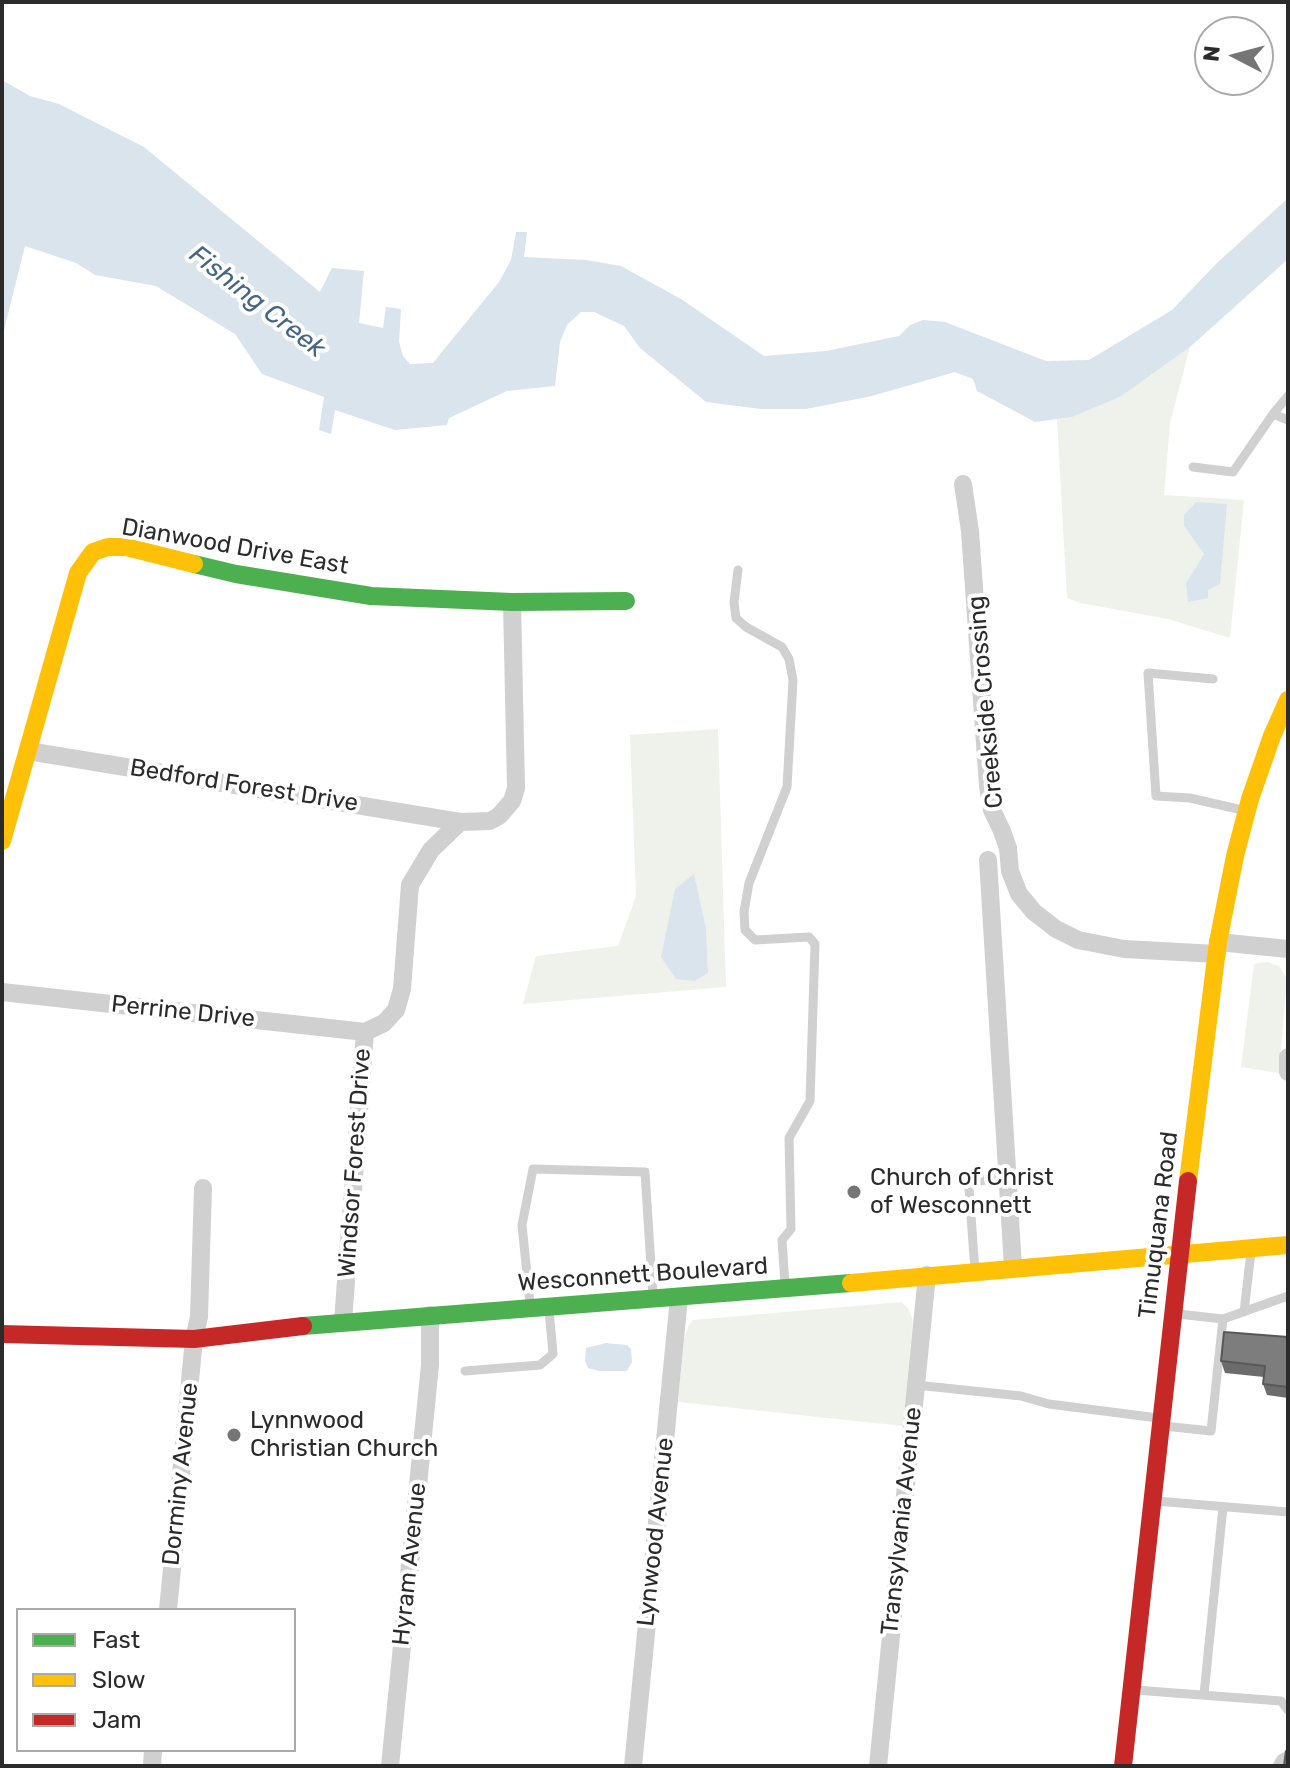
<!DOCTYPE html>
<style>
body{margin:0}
#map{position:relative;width:1290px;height:1768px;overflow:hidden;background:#fff;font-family:Rubik,sans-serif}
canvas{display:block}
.frame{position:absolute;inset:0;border:4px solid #2b2b2b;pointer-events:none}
.legend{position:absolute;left:16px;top:1608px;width:280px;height:144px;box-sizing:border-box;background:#fff;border:2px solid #aaa;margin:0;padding:10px 14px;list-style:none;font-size:24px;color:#2b2b2b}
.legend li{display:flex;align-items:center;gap:16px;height:40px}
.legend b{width:40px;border:2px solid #aaa}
.north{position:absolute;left:1194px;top:16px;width:80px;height:80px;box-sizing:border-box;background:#fff;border:2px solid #aaa;border-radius:50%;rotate:276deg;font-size:22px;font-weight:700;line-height:32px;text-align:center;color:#2b2b2b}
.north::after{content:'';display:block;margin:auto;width:28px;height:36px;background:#757575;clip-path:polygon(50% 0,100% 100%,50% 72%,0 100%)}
</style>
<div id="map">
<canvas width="1290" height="1768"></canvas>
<div class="frame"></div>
<ul class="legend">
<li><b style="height:10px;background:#4caf50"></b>Fast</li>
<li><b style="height:10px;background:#ffc107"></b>Slow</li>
<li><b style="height:10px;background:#c62828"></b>Jam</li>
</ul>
<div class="north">N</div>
</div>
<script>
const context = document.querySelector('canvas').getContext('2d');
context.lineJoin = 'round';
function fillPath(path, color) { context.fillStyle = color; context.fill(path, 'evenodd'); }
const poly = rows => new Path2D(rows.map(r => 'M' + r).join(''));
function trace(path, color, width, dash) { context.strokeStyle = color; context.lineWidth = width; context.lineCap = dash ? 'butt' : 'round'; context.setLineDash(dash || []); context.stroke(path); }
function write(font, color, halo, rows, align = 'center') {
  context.font = font + ' Rubik,sans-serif'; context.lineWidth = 8; context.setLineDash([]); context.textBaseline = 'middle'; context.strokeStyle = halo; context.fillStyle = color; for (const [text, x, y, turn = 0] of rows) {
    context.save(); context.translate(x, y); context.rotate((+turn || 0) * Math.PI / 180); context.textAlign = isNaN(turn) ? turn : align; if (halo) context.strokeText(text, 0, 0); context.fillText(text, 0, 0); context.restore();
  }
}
const green = poly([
 [1190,347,1170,423,1164,495,1244,500,1230,638,1168,619,1080,603,1067,598,1057,419,1072,417,1120,397],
 [1227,504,1208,590,1186,583,1204,554,1184,526],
 [718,729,726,987,523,1004,536,956,618,946,636,896,630,735],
 [694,875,706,928,708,973,695,981,675,889],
 [1267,962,1279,966,1287,979,1279,1073,1241,1067,1254,964],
 [901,1302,908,1308,913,1321,903,1426,678,1402,684,1339,689,1325,693,1320]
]);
const water = poly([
 [2,80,30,96,59,104,144,147,320,292,332,268,364,271,359,323,383,328,386,307,401,309,399,342,403,356,410,364,433,363,499,282,511,260,516,232,527,232,524,257,586,260,621,266,681,299,764,356,826,351,899,336,910,325,923,320,945,322,1046,361,1089,360,1172,310,1215,265,1288,198,1288,259,1190,347,1120,397,1072,417,1035,422,977,391,973,379,955,372,872,396,806,409,761,409,706,402,640,348,624,326,594,312,581,312,567,325,560,342,555,386,507,391,449,418,447,425,395,430,335,410,331,434,319,430,324,397,262,374,235,334,156,286,95,275,76,263,25,246,3,334,2,362],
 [1196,502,1227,504,1220,584,1208,590,1208,598,1188,602,1186,583,1204,554,1184,526,1184,515],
 [694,874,706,928,708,973,695,981,676,979,661,957,675,889],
 [606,1343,627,1345,631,1349,632,1362,627,1371,599,1371,588,1368,585,1361,586,1348]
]);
const lane = poly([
 [1273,414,1288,396],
 [1193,467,1233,472,1273,414,1288,420],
 [738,570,734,602,736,618,746,627,782,647,789,659,793,680,787,787,749,883,744,912,745,930,755,940,809,937,815,944,810,1101,789,1138,791,1229,782,1240,785,1285],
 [1213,679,1148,673,1156,796,1190,798,1242,810],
 [975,1271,969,1189,971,1182,1007,1177],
 [530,1304,522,1225,533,1169,645,1172,653,1297],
 [1244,1312,1251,1252],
 [1223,1319,1288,1296],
 [465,1371,540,1365,553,1354,549,1310],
 [916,1385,1021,1396,1049,1404,1158,1418],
 [1164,1426,1211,1431,1223,1319,1178,1314],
 [1156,1501,1288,1512],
 [1135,1690,1281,1701,1288,1710],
 [1204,1694,1223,1507],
 [1277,1766,1281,1759,1288,1755]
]);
const street = poly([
 [963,484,970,531,988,786,992,810,1002,831,1008,848,1010,871,1019,894,1034,912,1056,929,1078,940,1124,949,1217,954],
 [28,751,460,822],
 [988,860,1013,1267],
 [1218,942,1288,949],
 [2,992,365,1032],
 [365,1032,384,1023,396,1010,402,989,410,885,431,850,460,822,490,821,499,816,512,801,516,788,512,602],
 [1288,1057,1288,1072],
 [343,1321,365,1032],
 [168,1610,194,1339,199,1317,203,1188],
 [152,1766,153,1750],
 [390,1766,430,1365,430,1315],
 [633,1766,679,1298],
 [878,1766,927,1275]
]);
const fast = poly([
 [194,564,236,574,371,596,512,602,626,601],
 [303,1326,851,1283]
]);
const slow = poly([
 [2,841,78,573,93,552,108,547,126,547,194,564],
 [1188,1181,1218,942,1235,856,1250,799,1272,736,1288,700],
 [851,1283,1288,1245]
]);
const jam = poly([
 [2,1334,194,1339,303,1326],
 [1123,1766,1188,1181]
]);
const wall = poly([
 [1288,1337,1288,1398,1267,1395,1263,1384,1264,1377,1225,1373,1221,1361]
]);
const building = poly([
 [1224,1332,1288,1337,1288,1387,1263,1384,1265,1366,1221,1361,1224,1332],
 [1286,1751,1288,1751,1288,1766,1284,1766,1286,1751]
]);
const markers = [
 [854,1192,8,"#757575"],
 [234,1435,8,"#757575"]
];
const streetNames = [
 ["Dianwood Drive East",235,547,10],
 ["Creekside Crossing",986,702,-95],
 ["Bedford Forest Drive",244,786,9],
 ["Perrine Drive",183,1012,6],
 ["Windsor Forest Drive",355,1163,-86],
 ["Timuquana Road",1159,1225,-83],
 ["Wesconnett Boulevard",643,1275,-4],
 ["Dorminy Avenue",181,1474,-84],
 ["Transylvania Avenue",902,1521,-84],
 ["Lynwood Avenue",656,1532,-84],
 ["Hyram Avenue",410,1564,-84]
];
const poiNames = [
 ["Church of Christ",870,1178],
 ["of Wesconnett",870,1206],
 ["Lynnwood",250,1421],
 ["Christian Church",250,1449]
];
const waterNames = [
 ["Fishing Creek",257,302,38]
];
fillPath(green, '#eef2eb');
fillPath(water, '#d9e4ed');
trace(lane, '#d0d0d0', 9);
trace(street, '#d0d0d0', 18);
trace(fast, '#4caf50', 18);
trace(slow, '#ffc107', 18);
trace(jam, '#c62828', 18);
fillPath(wall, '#6c6c6c');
fillPath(building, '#7d7d7d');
trace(building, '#585858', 2);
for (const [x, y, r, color] of markers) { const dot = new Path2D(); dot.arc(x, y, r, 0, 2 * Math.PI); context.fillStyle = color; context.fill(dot); trace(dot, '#fff', 3); }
write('24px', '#2b2b2b', '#fff', streetNames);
write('24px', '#2b2b2b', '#fff', poiNames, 'left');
write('italic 26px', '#456682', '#fff', waterNames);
</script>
